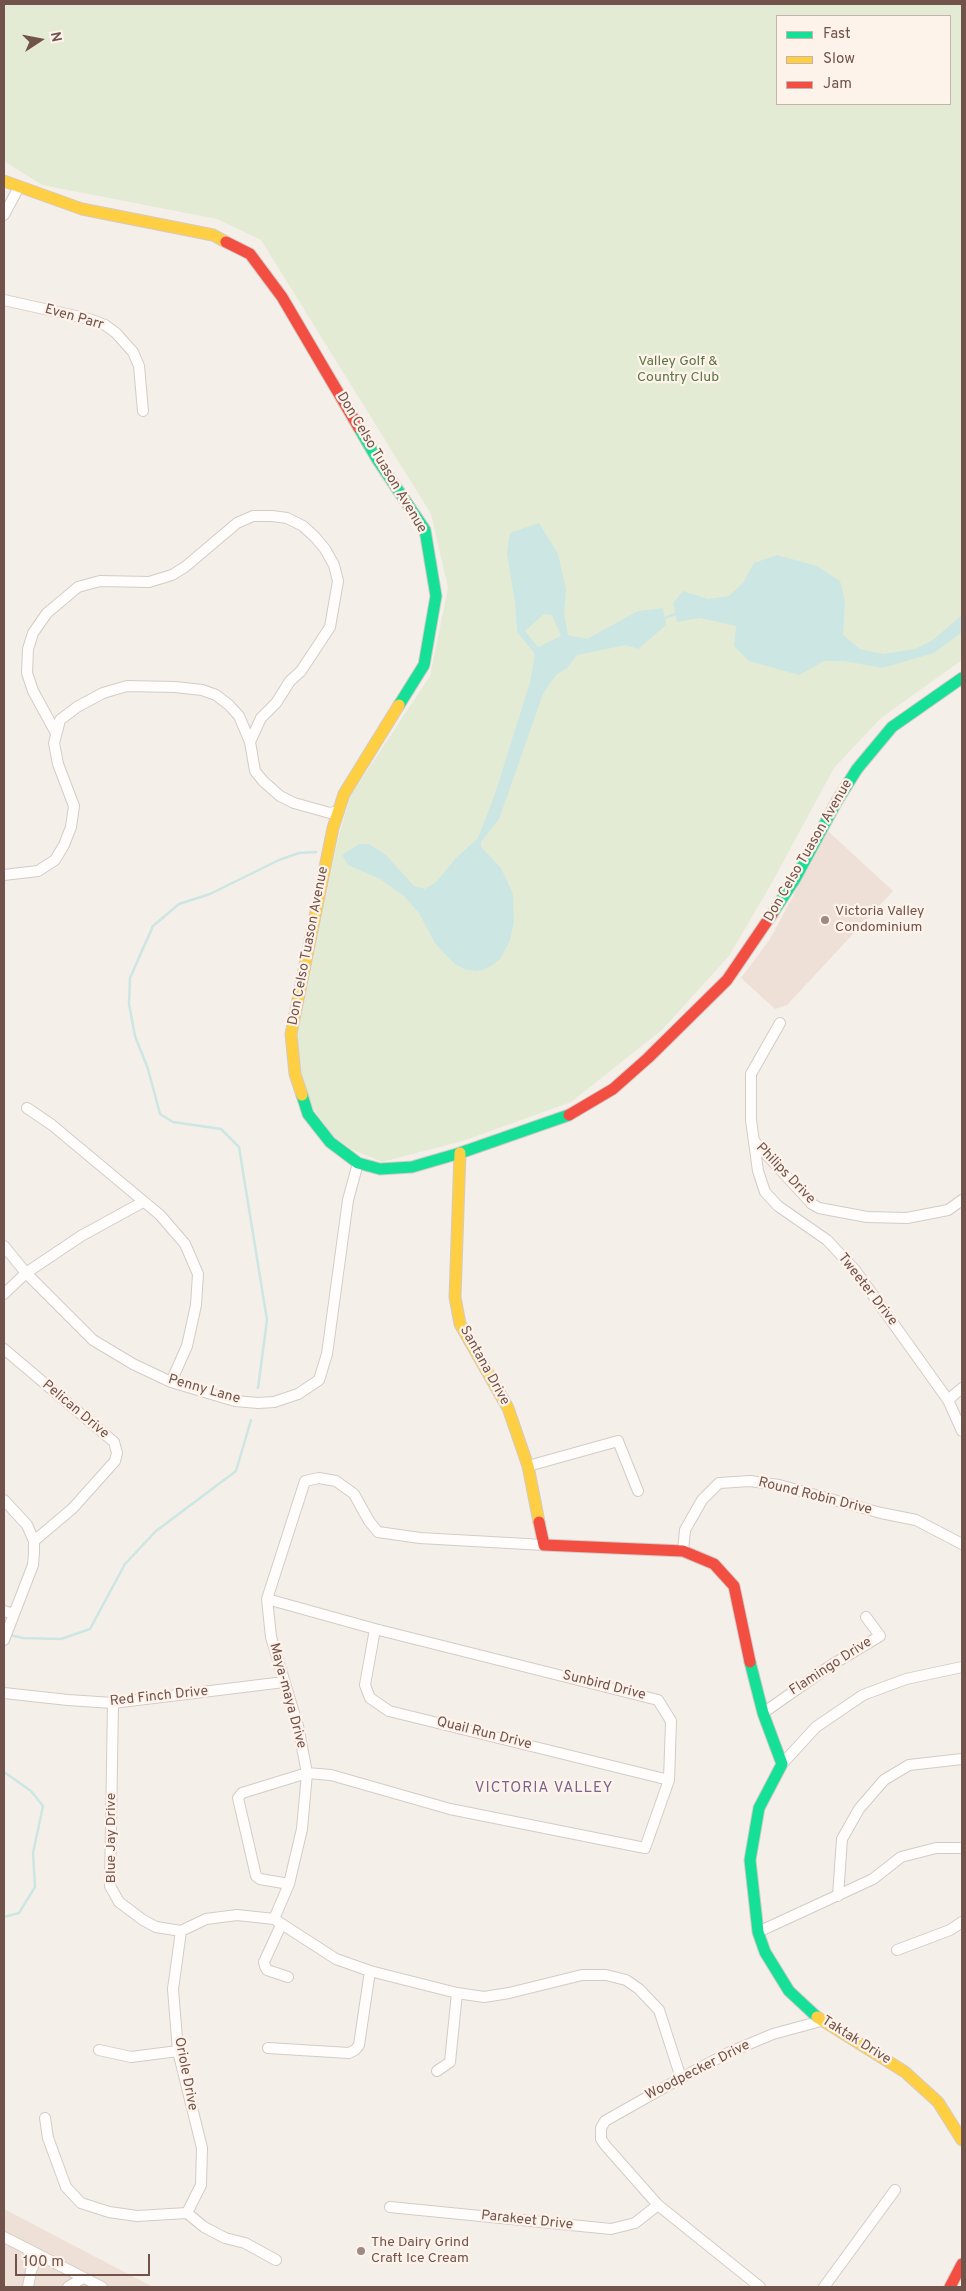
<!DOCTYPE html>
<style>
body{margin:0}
#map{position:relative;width:966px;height:2291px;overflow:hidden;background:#f5efe9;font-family:Overpass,sans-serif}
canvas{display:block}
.frame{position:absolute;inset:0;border:5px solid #71534c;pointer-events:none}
.legend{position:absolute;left:776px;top:15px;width:175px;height:90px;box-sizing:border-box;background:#fef3ea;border:1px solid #c6b3ab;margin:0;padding:6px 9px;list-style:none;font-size:15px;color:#71534c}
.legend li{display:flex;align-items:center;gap:10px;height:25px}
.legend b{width:25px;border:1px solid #c6b3ab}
.north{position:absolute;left:15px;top:15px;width:50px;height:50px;-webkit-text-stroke:4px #fef3ea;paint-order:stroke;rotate:79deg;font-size:14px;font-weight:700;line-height:20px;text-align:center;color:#71534c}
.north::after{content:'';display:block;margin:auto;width:18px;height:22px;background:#71534c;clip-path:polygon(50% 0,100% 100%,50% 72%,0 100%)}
.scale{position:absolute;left:15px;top:2254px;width:135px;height:22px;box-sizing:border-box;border:2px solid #71534c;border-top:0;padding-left:6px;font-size:15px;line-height:18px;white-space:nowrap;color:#71534c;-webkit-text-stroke:4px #fef3ea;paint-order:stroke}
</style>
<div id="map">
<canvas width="966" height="2291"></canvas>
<div class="frame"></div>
<ul class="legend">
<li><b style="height:6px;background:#16e098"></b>Fast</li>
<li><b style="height:6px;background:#ffcf43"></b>Slow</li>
<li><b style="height:6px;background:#f24e42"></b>Jam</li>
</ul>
<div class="north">N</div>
<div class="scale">100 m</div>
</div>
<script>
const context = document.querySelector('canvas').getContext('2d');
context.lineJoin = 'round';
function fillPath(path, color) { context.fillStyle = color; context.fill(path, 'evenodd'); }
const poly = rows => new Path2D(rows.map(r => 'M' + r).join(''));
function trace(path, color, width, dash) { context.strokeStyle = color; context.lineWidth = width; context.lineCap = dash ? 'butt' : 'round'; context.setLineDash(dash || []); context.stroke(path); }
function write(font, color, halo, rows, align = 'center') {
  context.font = font + ' Overpass,sans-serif'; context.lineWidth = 4.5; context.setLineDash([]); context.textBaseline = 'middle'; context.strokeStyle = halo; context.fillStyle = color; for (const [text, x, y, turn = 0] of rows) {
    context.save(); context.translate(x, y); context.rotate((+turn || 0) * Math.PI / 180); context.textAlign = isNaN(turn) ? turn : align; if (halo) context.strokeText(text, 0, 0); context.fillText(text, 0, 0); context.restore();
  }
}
const residential = poly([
 [828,831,893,891,787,1005,775,1009,741,978,770,939],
 [4,2209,153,2287,4,2287]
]);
const green = poly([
 [4,4,962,4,962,660,881,718,834,768,769,888,729,956,662,1030,571,1102,463,1141,382,1162,351,1149,331,1134,303,1093,297,1036,339,834,351,795,430,676,448,588,431,514,261,240,217,219,42,185,4,161],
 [777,16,950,16,950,104,777,104]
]);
const water = poly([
 [539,523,558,554,566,589,564,613,568,635,587,639,638,611,663,608,666,625,638,649,626,645,577,655,567,668,556,675,543,694,499,819,481,842,481,847,501,868,513,894,514,922,510,940,501,958,493,965,483,970,475,971,464,969,455,964,444,953,435,943,419,913,404,896,380,879,348,865,342,855,359,844,369,844,386,855,414,886,425,889,436,882,456,858,478,838,495,794,530,682,535,654,517,632,515,603,507,553,510,533],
 [544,614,552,615,561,636,538,647,525,631],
 [777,555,817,566,840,581,845,601,843,635,860,649,883,654,915,649,933,640,962,615,962,632,934,653,882,668,844,661,824,661,799,675,749,661,734,646,736,626,700,618,677,622,673,603,683,591,708,599,729,596,743,583,754,563]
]);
const stream = poly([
 [662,619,678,613],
 [258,1388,267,1320,239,1147,221,1129,173,1122,160,1114,148,1069,135,1036,129,1004,130,978,153,926,179,904,210,894,279,860,299,853,316,852],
 [10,1635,23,1638,61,1639,90,1629,125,1564,156,1531,236,1471,251,1420],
 [4,1772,31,1791,43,1806,33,1853,35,1887,19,1913,4,1917]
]);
const street = poly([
 [4,215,19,187],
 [4,300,89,319,105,325,116,333,133,352,139,366,143,411],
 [56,733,33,691,27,673,28,649,33,633,47,613,78,587,100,581,149,582,172,575,185,567,237,523,253,516,272,516,287,518,303,526,315,537,325,549,334,565,338,581,330,627,301,671,290,681,276,703,261,718,250,742],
 [4,875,38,871,55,860,64,845,71,827,74,806,58,764,54,743,60,720,77,707,103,693,127,686,175,687,202,690,216,695,229,705,239,716,250,742,255,771,263,781,280,796,294,803,330,813,339,811],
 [780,1023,751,1074,751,1120,758,1171,765,1192,778,1206,827,1240,855,1270,948,1400,962,1431],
 [27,1108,52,1125,160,1215,185,1244,198,1274,196,1305,187,1346,171,1382],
 [754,1141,812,1204,819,1208,867,1217,907,1218,948,1210,962,1200],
 [4,1246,26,1273,93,1340,133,1364,171,1382,235,1401,258,1403,274,1402,298,1394,319,1380,327,1354,348,1200,358,1163],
 [4,1294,26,1273,81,1236,143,1202],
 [4,1349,114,1442,117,1453,115,1461,73,1508,34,1541],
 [948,1400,962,1388],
 [528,1466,618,1441,638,1491],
 [4,1500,27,1525,34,1541,34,1553,33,1565,4,1640],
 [683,1551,685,1530,702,1500,719,1483,750,1481,779,1485,881,1513,916,1520,962,1544],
 [267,1599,375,1629,658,1700,671,1721,669,1780,645,1848,450,1809,331,1775,307,1773,242,1793,238,1798,256,1876,260,1879,289,1884],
 [4,1611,14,1614],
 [375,1629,365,1685,370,1698,389,1711,669,1780],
 [4,1693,68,1700,113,1703,284,1682],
 [113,1703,110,1886,119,1902,143,1920,156,1927,181,1931],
 [763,1713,830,1666,880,1636,866,1617],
 [782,1764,816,1727,863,1695,906,1679,962,1667],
 [838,1896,842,1839,859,1809,884,1780,909,1765,962,1759],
 [274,1919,289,1884,302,1829,307,1773,298,1726,271,1637,267,1599,305,1481,319,1478,336,1481,354,1494,369,1521,378,1532,420,1538,544,1545],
 [274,1919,336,1959,370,1971,457,1993,484,1997,509,1993,582,1975,606,1975,626,1980,639,1989,659,2010,681,2078],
 [281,1925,264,1962,265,1966,267,1970,288,1977],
 [181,1931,173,1989,178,2051,202,2148,201,2185,187,2213],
 [181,1931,206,1919,237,1915,274,1919],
 [758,1932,873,1879,901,1857,936,1848,962,1848],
 [897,1950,950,1930,962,1922],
 [268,2048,349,2053,355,2050,359,2045,370,1971],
 [99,2050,131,2057,178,2051],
 [437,2071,450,2062,457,1993],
 [45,2118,48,2138,66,2187,81,2203,109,2212,137,2216,187,2213],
 [390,2207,611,2229,635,2223,658,2205],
 [187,2213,204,2227,225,2238,245,2243,276,2260],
 [4,2237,102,2287],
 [28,2287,31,2271,38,2254],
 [68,2287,83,2278],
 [760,2287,658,2205,605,2145,601,2139,601,2128,605,2121,681,2078,730,2052,773,2034,821,2021],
 [824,2287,895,2190]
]);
const fast = poly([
 [359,428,377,459,425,530,436,596,424,665,399,705],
 [772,914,795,879,837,801,857,769,892,727,962,678],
 [302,1095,308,1114,330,1142,358,1163,380,1169,412,1167,460,1153,569,1115],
 [750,1662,763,1713,782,1764,759,1808,750,1860,758,1932,765,1952,789,1991,817,2017]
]);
const slow = poly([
 [4,181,82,209,213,235,226,242],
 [302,1095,295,1074,291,1034,333,828,344,794,399,705],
 [460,1153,455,1297,460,1324,508,1408,528,1466,539,1522],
 [817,2017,905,2072,938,2102,962,2140]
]);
const jam = poly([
 [226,242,250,254,282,297,359,428],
 [569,1115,613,1089,648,1058,727,980,772,914],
 [539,1522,544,1545,683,1551,714,1564,734,1586,750,1662],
 [950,2287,962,2264]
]);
const markers = [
 [825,920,5,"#9f8a83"],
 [361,2251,5,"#9f8a83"]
];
const streetNames = [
 ["Even Parr",74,318,16],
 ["Don Celso Tuason Avenue",381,463,59],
 ["Don Celso Tuason Avenue",809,851,-60],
 ["Don Celso Tuason Avenue",309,946,-79],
 ["Philips Drive",785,1174,46],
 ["Tweeter Drive",867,1290,52],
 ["Santana Drive",484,1366,61],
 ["Penny Lane",204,1390,16],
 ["Pelican Drive",75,1410,40],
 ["Round Robin Drive",815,1497,14],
 ["Flamingo Drive",831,1667,-33],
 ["Sunbird Drive",604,1686,14],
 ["Maya-maya Drive",287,1696,75],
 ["Red Finch Drive",159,1697,-6],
 ["Quail Run Drive",484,1734,14],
 ["Blue Jay Drive",112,1838,-90],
 ["Taktak Drive",856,2041,32],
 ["Woodpecker Drive",698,2071,-27],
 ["Oriole Drive",185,2074,79],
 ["Parakeet Drive",527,2221,6]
];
const parkNames = [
 ["Valley Golf &",678,362],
 ["Country Club",678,378]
];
const poiNames = [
 ["Victoria Valley",835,912],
 ["Condominium",835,928],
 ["The Dairy Grind",371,2243],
 ["Craft Ice Cream",371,2259]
];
const neighbourhoodNames = [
 ["VICTORIA VALLEY",544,1789]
];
fillPath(residential, '#eee0d7');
fillPath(green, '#e4ebd5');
fillPath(water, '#cce6e4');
trace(stream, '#cce6e4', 2.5);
trace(street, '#d4cbc7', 12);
trace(fast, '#d4cac6', 13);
trace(slow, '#d4cac6', 13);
trace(jam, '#d4cac6', 13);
trace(street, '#fefdfc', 10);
trace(fast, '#16e098', 11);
trace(slow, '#ffcf43', 11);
trace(jam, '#f24e42', 11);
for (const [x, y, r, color] of markers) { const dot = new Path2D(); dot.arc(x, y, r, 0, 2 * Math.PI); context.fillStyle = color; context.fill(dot); trace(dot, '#fef3ea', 2); }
write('14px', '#71534c', '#fef3ea', streetNames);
write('14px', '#5b7645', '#fef3ea', parkNames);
write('14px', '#71534c', '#fef3ea', poiNames, 'left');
context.letterSpacing = '1px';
write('15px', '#79648d', '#fef3ea', neighbourhoodNames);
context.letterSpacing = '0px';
</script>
